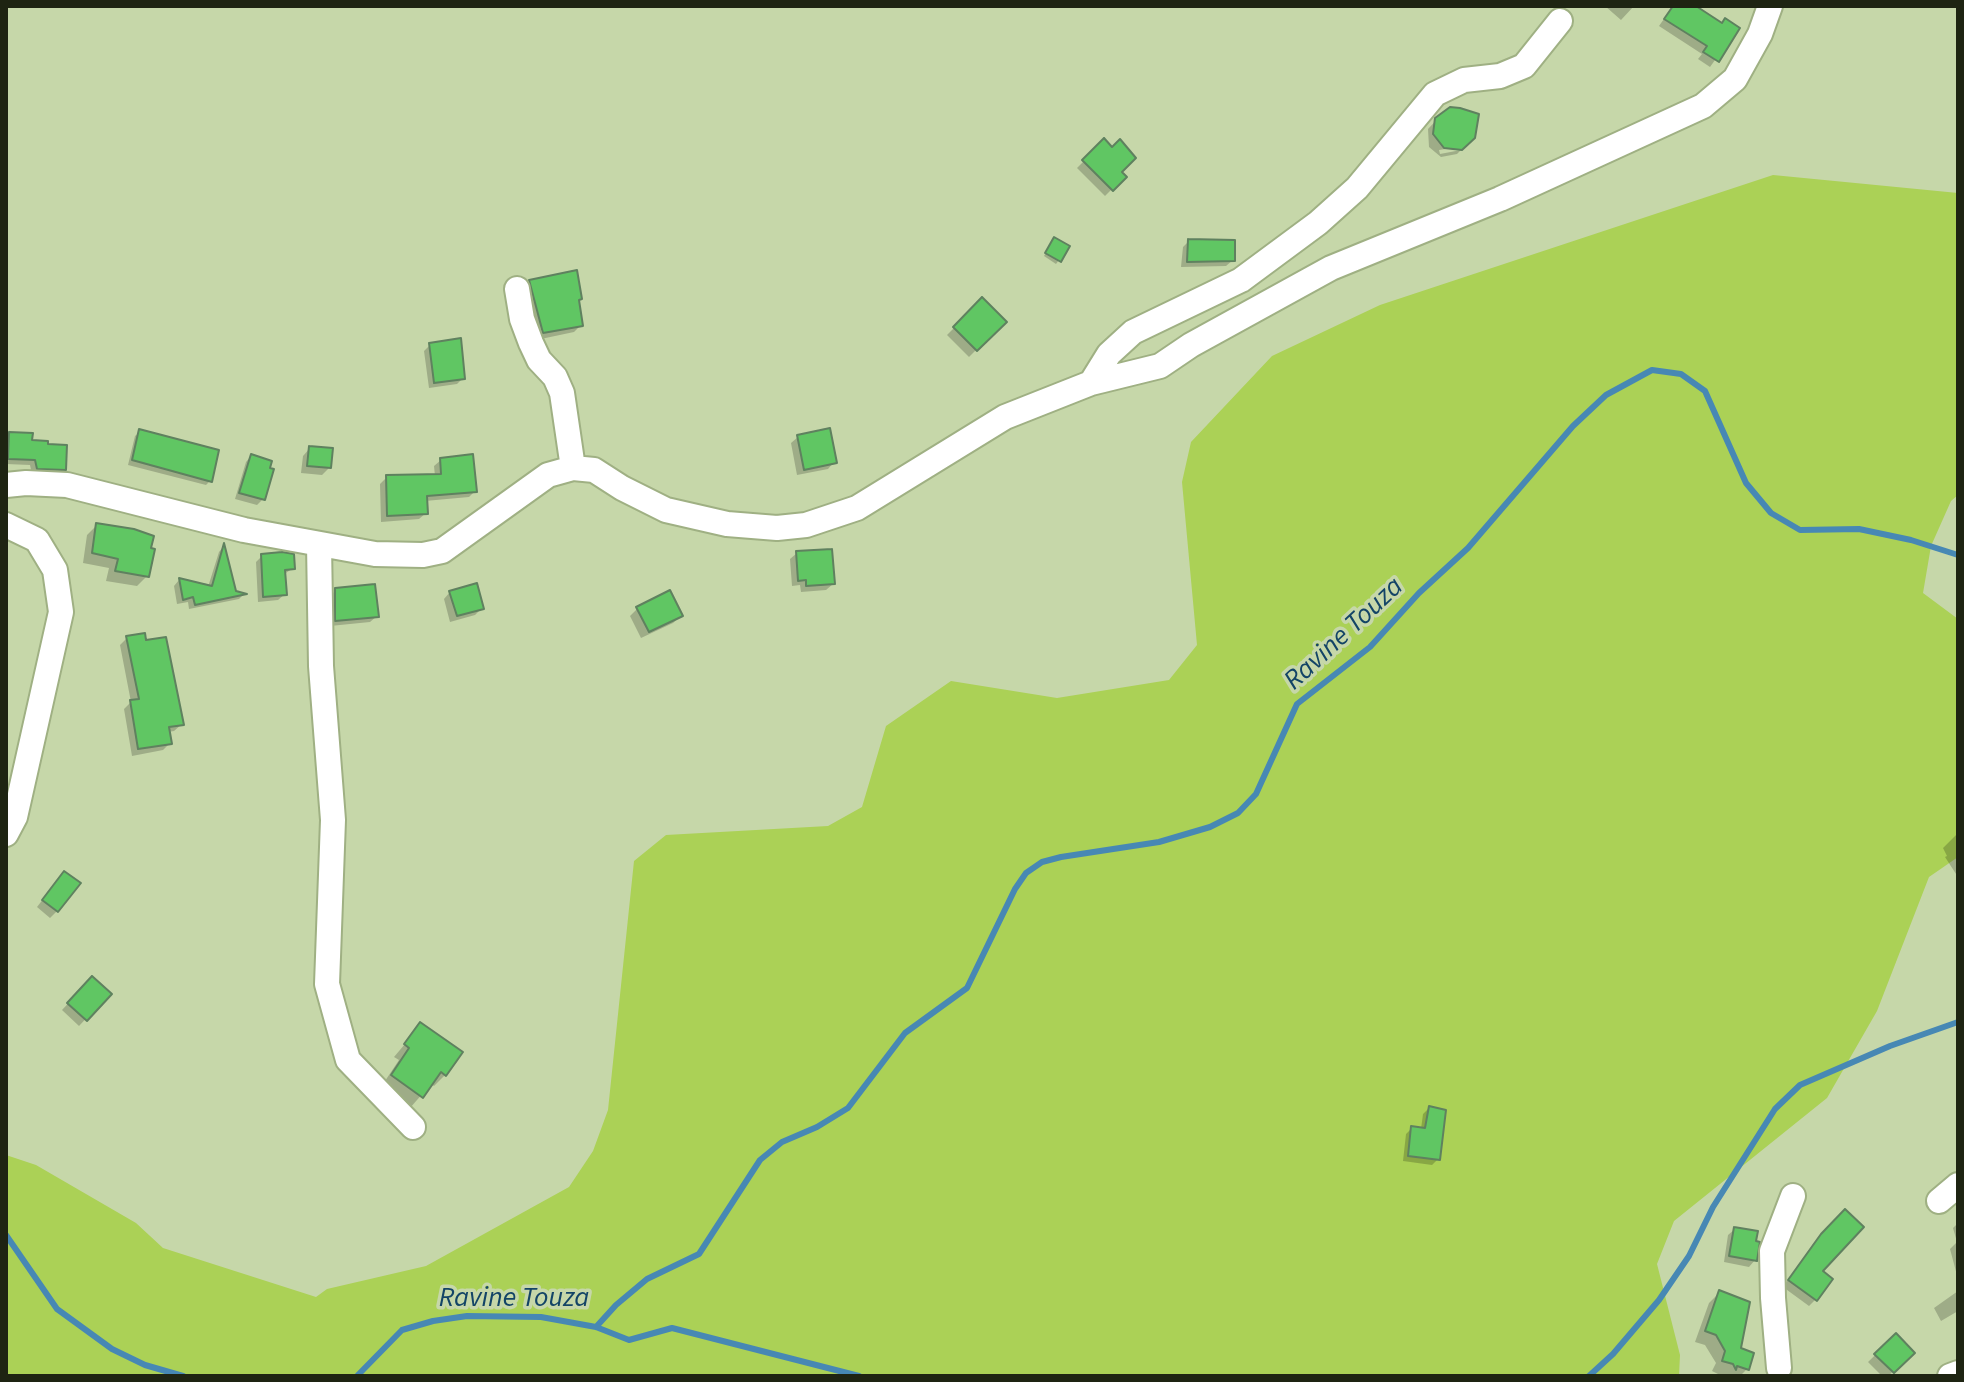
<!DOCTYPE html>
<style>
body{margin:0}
#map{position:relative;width:1964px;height:1382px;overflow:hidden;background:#c6d7a9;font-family:"Source Sans 3",sans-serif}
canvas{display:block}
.frame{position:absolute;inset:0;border:8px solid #1e2412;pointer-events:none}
</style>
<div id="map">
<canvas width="1964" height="1382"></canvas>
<div class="frame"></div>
</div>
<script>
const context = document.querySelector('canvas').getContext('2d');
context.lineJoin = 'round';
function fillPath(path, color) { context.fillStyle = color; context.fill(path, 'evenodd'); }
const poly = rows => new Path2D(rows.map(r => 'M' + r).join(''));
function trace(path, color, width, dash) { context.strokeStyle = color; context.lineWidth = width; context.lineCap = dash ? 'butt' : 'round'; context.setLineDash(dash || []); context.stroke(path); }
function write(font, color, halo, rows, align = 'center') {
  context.font = font + ' "Source Sans 3",sans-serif'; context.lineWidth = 7; context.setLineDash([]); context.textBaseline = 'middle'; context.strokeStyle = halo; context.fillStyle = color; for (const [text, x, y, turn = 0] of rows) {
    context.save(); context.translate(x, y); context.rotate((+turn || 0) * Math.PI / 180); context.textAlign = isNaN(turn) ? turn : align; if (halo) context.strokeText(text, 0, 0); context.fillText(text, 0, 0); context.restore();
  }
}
const green = poly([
 [1773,175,1958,193,1958,495,1951,501,1931,546,1923,593,1958,619,1958,857,1929,877,1877,1011,1827,1098,1674,1221,1657,1264,1680,1355,1679,1376,6,1376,6,1155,36,1165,136,1223,163,1248,316,1297,327,1289,426,1266,569,1187,593,1151,608,1110,634,861,666,835,828,826,862,807,886,726,951,681,1057,698,1169,680,1197,645,1182,482,1191,442,1272,356,1380,305]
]);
const shadow = poly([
 [1605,6,1634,6,1621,20],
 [1673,6,1693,6,1721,25,1738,28,1710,67,1698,59,1702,54,1659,26],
 [1445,111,1465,146,1439,150,1440,154,1461,150,1457,154,1441,157,1429,147,1428,129],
 [1104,141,1124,177,1105,196,1077,168],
 [1189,241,1233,260,1226,266,1181,267,1183,247],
 [1052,243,1059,260,1056,264,1044,256],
 [530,282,577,301,581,325,574,332,536,340,523,289],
 [982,300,1004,322,969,357,947,335],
 [430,345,463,378,457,384,429,388,424,351],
 [140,432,210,481,206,485,128,465,135,436],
 [6,434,30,435,29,441,64,469,58,475,32,474,30,465,6,464],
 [798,437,834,462,828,469,797,475,791,443],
 [310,448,329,468,322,475,301,473,303,456],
 [251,456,263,499,257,505,235,499,246,462],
 [441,460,475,491,469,497,425,501,426,513,419,519,381,522,380,484,387,477,435,476,434,466],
 [97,525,147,576,137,586,106,581,109,568,83,563,87,535],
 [223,547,234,593,243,595,239,599,189,609,188,602,177,604,174,586,179,580,208,587,219,552],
 [797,553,833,584,826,590,801,592,800,585,792,586,790,559],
 [262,556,293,568,283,575,285,594,278,600,258,602,256,562],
 [336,590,377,616,370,622,330,626,329,597],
 [450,592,481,609,475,615,450,622,444,599],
 [637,609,681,616,673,623,641,638,630,616],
 [127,638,182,724,174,731,168,732,170,743,163,750,132,756,124,709,131,702,120,645],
 [1958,833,1958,877,1945,857,1947,856,1943,848],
 [58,880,57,911,50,918,37,907],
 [92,978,109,994,79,1026,62,1010],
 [421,1025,445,1075,434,1086,431,1084,410,1108,381,1087,399,1060,394,1057],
 [1429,1108,1438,1159,1432,1165,1403,1161,1406,1134,1412,1128,1421,1129,1423,1114],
 [1845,1212,1820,1271,1816,1299,1809,1306,1783,1287,1814,1243],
 [1958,1223,1958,1279,1950,1249,1957,1242,1953,1228],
 [1735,1229,1755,1260,1749,1267,1724,1262,1728,1235],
 [1958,1291,1958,1311,1941,1321,1934,1308],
 [1720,1292,1747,1369,1740,1376,1722,1376,1712,1371,1716,1363,1705,1345,1695,1342,1709,1303],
 [1896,1335,1912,1353,1888,1376,1882,1376,1868,1362]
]);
const stream = poly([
 [6,1235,57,1309,112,1349,145,1365,183,1376],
 [596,1327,616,1305,647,1279,699,1254,760,1160,782,1142,817,1127,848,1108,905,1033,967,988,1015,889,1026,873,1042,862,1061,857,1159,842,1210,827,1238,813,1256,794,1297,704,1370,647,1419,593,1468,548,1573,426,1606,395,1652,370,1681,374,1705,391,1746,483,1771,513,1800,530,1859,529,1911,540,1958,555],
 [357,1376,402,1330,433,1321,467,1316,541,1317,596,1327,629,1340,672,1328,859,1376],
 [1589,1376,1613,1354,1659,1300,1689,1256,1713,1207,1775,1109,1800,1085,1890,1046,1958,1022]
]);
const building = poly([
 [1673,6,1696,6,1722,23,1725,18,1740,28,1719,62,1703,52,1707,46,1664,19,1673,6],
 [1450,107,1460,108,1479,114,1475,138,1462,150,1444,148,1433,134,1435,118,1450,107],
 [1104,138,1112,147,1120,139,1136,158,1122,172,1127,177,1113,191,1082,160,1104,138],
 [1054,237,1070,246,1061,262,1045,253,1054,237],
 [1188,239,1235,240,1235,261,1187,262,1188,239],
 [577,270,582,299,579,300,583,326,543,333,529,280,577,270],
 [982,297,1007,322,977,351,953,327,982,297],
 [461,338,465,379,434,383,429,343,461,338],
 [830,428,837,463,804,470,797,435,830,428],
 [139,429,219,450,212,482,132,460,139,429],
 [9,432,33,433,32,440,48,441,48,444,67,445,66,470,37,469,35,460,8,459,9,432],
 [309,446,333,448,331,468,307,466,309,446],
 [251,454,272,461,270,468,274,469,265,500,239,493,251,454],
 [473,454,477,492,427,496,428,514,387,516,386,475,441,474,440,458,473,454],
 [96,523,134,529,154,536,151,548,155,549,149,577,115,571,118,559,92,553,96,523],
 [224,543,236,591,247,594,195,605,193,597,183,600,179,578,212,586,224,543],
 [832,549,835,584,806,586,806,580,798,581,796,551,832,549],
 [282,552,294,554,295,569,285,570,287,595,263,597,261,554,282,552],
 [477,583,484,609,457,616,449,591,477,583],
 [375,584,379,617,335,621,335,588,375,584],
 [670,590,683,616,649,632,636,607,670,590],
 [145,633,146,640,166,637,184,725,169,727,172,744,138,749,130,700,139,699,126,636,145,633],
 [64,871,81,883,58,912,42,900,64,871],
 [92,976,112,994,87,1021,67,1003,92,976],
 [420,1022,463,1052,446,1076,441,1072,423,1098,391,1075,409,1048,404,1044,420,1022],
 [1429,1106,1446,1110,1440,1160,1408,1156,1411,1126,1425,1128,1429,1106],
 [1845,1209,1864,1227,1823,1271,1833,1279,1817,1301,1788,1280,1821,1234,1845,1209],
 [1734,1227,1758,1231,1756,1241,1760,1242,1757,1261,1729,1256,1734,1227],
 [1719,1290,1750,1302,1741,1348,1754,1353,1749,1370,1737,1366,1736,1370,1733,1364,1722,1361,1725,1351,1716,1335,1705,1331,1719,1290],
 [1896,1333,1915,1353,1894,1373,1874,1354,1896,1333]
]);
const minor = poly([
 [517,289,522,319,531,343,539,360,555,377,562,393,573,468],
 [1091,383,1109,354,1133,332,1241,280,1318,223,1357,188,1435,94,1464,80,1500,76,1524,66,1560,21],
 [6,485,26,483,67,485,244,530,375,554,423,555,442,551,548,475,573,468,594,470,622,488,666,510,727,524,777,528,806,525,857,508,1005,417,1091,383,1160,366,1191,345,1331,268,1500,199,1703,106,1735,79,1760,34,1770,6],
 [6,525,37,540,55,570,61,612,15,817,6,834],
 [319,544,321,666,333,820,327,984,348,1060,413,1127],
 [1939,1201,1958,1185],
 [1779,1368,1773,1298,1772,1251,1793,1196],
 [1950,1376,1958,1373]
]);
const waterNames = [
 ["Ravine Touza",1345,635,-43],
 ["Ravine Touza",514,1300]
];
fillPath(green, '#abd156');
fillPath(shadow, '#0003');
trace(stream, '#4788b4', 6);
fillPath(building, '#60c663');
trace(building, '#5f815f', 2);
trace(minor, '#9fb083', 28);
trace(minor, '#fff', 24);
write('italic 28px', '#134466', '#c6d7a9', waterNames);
</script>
